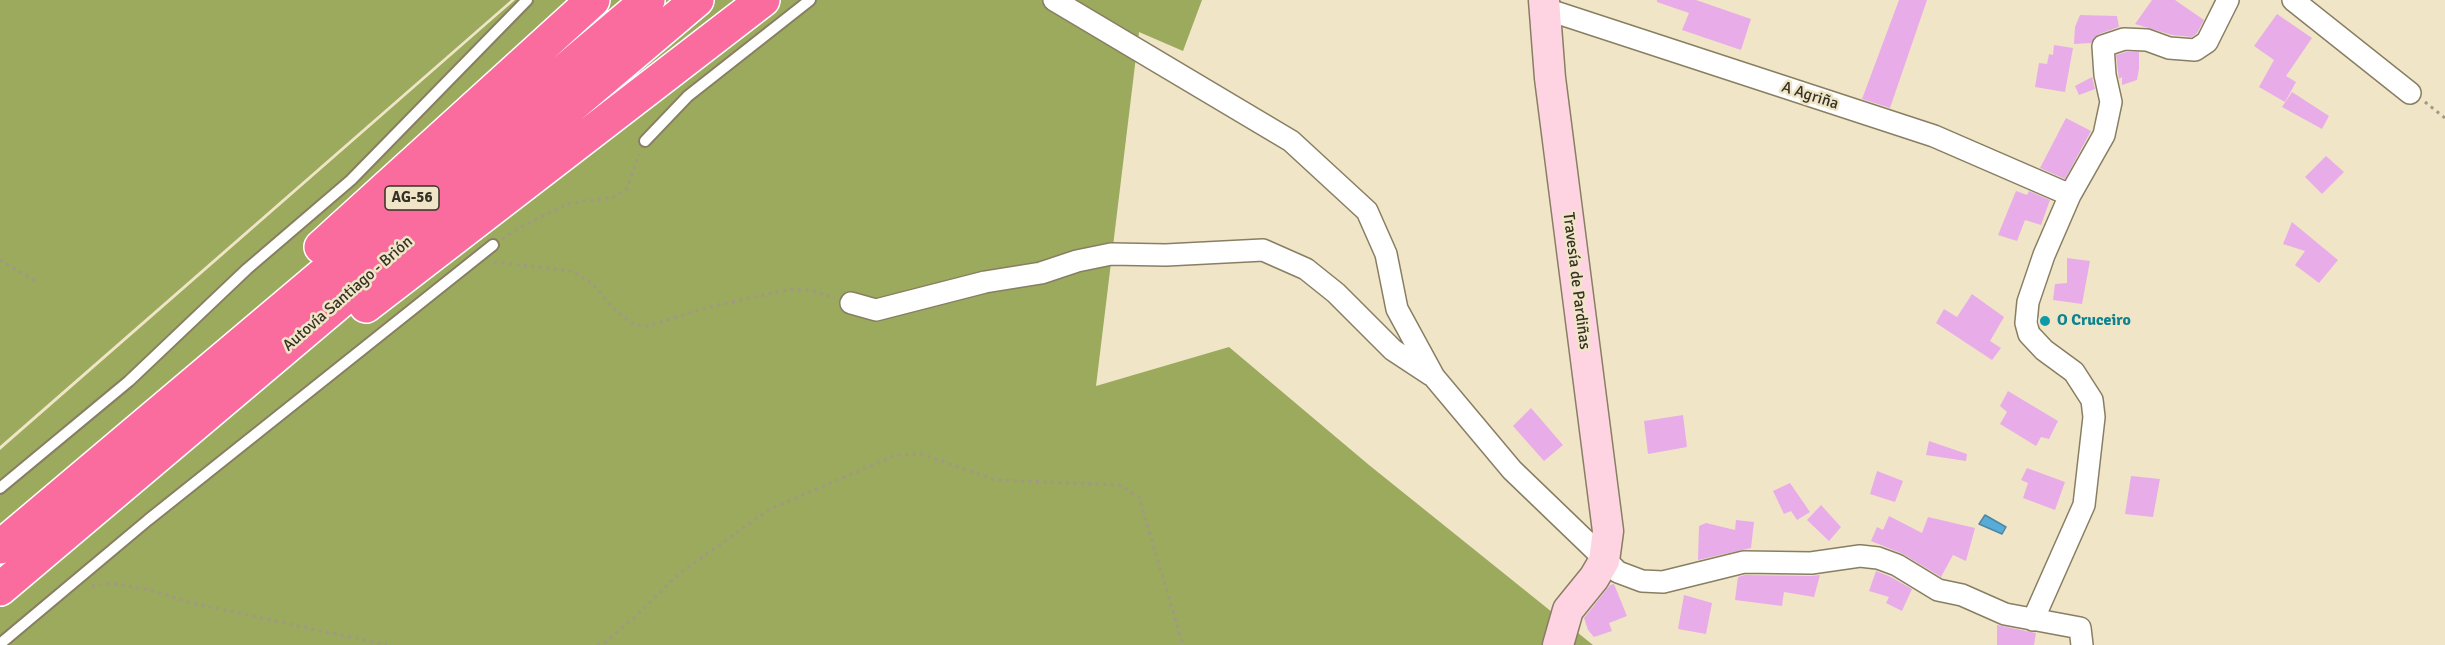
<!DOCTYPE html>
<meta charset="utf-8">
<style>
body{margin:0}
canvas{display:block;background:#f0e5c7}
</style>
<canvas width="2445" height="645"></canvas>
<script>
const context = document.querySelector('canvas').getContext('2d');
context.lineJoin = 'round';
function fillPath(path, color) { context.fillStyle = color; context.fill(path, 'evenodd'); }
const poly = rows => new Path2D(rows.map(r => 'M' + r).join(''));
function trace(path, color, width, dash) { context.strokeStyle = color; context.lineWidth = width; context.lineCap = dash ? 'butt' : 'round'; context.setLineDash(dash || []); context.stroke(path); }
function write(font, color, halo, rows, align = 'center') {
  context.font = font + ' Signika,sans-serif'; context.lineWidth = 5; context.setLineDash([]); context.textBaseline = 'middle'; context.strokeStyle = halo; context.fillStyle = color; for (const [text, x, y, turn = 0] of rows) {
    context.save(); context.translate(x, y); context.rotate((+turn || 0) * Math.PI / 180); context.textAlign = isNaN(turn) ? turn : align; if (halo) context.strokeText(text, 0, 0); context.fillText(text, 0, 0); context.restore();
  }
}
const forest = poly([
 [0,0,511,0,0,446],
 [515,0,1202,0,1183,51,1139,32,1096,386,1229,347,1369,465,1593,645,0,645,0,450]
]);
const water = poly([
 [1985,515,2006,527,2002,534,1979,524,1985,515]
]);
const building = poly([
 [1657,0,1696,0,1751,19,1741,50,1682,30,1689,13,1657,2],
 [1899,0,1927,0,1890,108,1862,99],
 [2152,0,2175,0,2204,20,2197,33,2192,37,2172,35,2135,24],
 [2277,14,2312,38,2286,76,2296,82,2285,102,2259,87,2274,60,2254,46],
 [2080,15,2117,16,2119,27,2099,34,2091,43,2074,44,2075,27],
 [2054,45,2073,48,2065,92,2035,87,2039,63,2047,64,2049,54,2053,55],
 [2126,52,2139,52,2139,69,2137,80,2122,85,2122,77,2119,79,2116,55],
 [2092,77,2095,89,2079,95,2075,86],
 [2292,92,2329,116,2322,129,2282,107],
 [2066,118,2091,131,2065,179,2040,168],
 [2326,156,2344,172,2322,194,2305,177],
 [2016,191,2027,195,2029,191,2050,200,2041,225,2025,220,2017,241,1998,235],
 [2292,222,2338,260,2319,283,2295,265,2305,251,2283,244],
 [2067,258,2090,261,2082,304,2053,300,2055,284,2067,283],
 [1972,294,2004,317,1990,341,2001,348,1992,360,1936,323,1944,309,1957,317],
 [2008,391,2058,421,2049,439,2041,437,2036,446,2000,424,2007,412,2000,406],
 [1531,408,1563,445,1544,461,1513,426],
 [1683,415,1687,447,1648,454,1644,421],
 [1929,441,1967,454,1966,461,1926,455],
 [2027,468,2065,482,2055,510,2023,498,2028,483,2021,480],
 [1877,471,1903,481,1895,502,1870,494],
 [2131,476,2160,479,2153,517,2125,514],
 [1790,483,1810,512,1797,520,1791,511,1784,514,1773,491],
 [1821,505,1841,527,1829,541,1807,520],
 [1889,516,1922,533,1928,517,1975,528,1966,561,1953,555,1941,577,1903,554,1871,541,1877,527,1883,530],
 [1736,520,1754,522,1751,548,1698,560,1699,526,1706,523,1735,530],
 [1876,571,1891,577,1912,589,1902,611,1886,603,1889,597,1869,591],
 [1745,575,1811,576,1820,575,1814,597,1784,592,1782,606,1735,600,1738,577],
 [1614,584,1627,616,1609,623,1612,631,1594,637,1588,630,1584,618,1610,585],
 [1684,595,1712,603,1706,634,1678,629],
 [1997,625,2036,633,2034,645,1997,645]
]);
const path = poly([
 [2425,102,2445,118],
 [502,239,523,226,567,204,613,197,626,190,639,154],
 [0,260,36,281],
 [494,262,572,271,593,284,612,307,633,324,648,326,709,307,791,289,813,291,835,298],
 [92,586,112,583,150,590,192,603,387,645],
 [597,645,606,642,635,617,680,573,770,509,896,455,921,454,996,480,1119,485,1139,497,1183,645]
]);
const lane = poly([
 [645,141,688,96,810,0],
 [0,488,129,381,247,269,351,180,527,0],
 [0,644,148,520,493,245]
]);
const street = poly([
 [1054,0,1291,141,1367,211,1386,254,1397,309,1434,377,1512,470,1618,572,1642,581,1663,582,1744,562,1811,563,1860,556,1878,558,1897,565,1938,590,1962,595,2005,614,2080,628,2082,645],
 [2293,0,2410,93],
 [1544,12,1558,13,1934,136,2070,195],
 [851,303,876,310,985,282,1041,273,1077,261,1111,254,1166,255,1263,250,1306,269,1336,293,1393,350,1431,375],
 [2033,620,2084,505,2094,417,2092,400,2074,372,2044,350,2029,334,2026,323,2028,302,2044,255,2070,195,2104,135,2111,102,2105,75,2103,46,2124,39,2147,40,2169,48,2195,50,2207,42,2228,0]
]);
const secondary = poly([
 [1544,0,1550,78,1608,531,1604,561,1594,578,1568,610,1558,645]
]);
const highway = poly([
 [321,247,593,0],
 [366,306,763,0],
 [0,547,648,0],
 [0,589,697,0]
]);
const markers = [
 [2045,321,6,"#0f9aa8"]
];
const shields = [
 [412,198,54]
];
const shieldNames = [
 ["AG-56",412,198]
];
const streetNames = [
 ["A Agriña",1810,96,18],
 ["Travesía de Pardiñas",1576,281,83],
 ["Autovía Santiago - Brión",348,294,-41]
];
const cultureNames = [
 ["O Cruceiro",2057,321]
];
fillPath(forest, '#9baa5d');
fillPath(water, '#58acd8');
trace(water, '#4e87a2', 1.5);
fillPath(building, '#e8ade8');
trace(lane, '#887e62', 14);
trace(street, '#887e62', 24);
trace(secondary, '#887e62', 33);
trace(highway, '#fff', 36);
trace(path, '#a19983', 3, [3, 4.5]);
trace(lane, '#fff', 10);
trace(street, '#fff', 21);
trace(secondary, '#fed3e2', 30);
trace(highway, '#fa6c9e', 33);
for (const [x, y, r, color] of markers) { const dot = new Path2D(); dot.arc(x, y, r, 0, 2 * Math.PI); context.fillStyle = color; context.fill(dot); trace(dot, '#f0e5c7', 2); }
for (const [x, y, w] of shields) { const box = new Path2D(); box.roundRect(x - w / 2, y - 12, w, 24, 4.5); context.fillStyle = '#f0e5c7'; context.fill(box); trace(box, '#353125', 1.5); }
write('bold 15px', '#353125', null, shieldNames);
write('16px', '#353125', '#f0e5c7', streetNames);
write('bold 16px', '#0d838f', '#f0e5c7', cultureNames, 'left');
</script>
